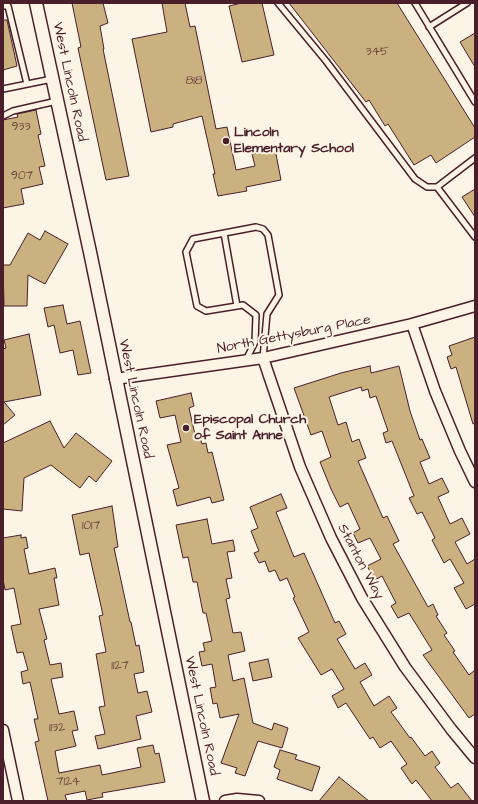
<!DOCTYPE html>
<style>
body{margin:0}
#map{position:relative;width:478px;height:804px;overflow:hidden;background:#fcf5e5;font-family:"Architects Daughter",sans-serif}
canvas{display:block}
.frame{position:absolute;inset:0;border:4px solid #4a1f2b;pointer-events:none}
</style>
<div id="map">
<canvas width="478" height="804"></canvas>
<div class="frame"></div>
</div>
<script>
const context = document.querySelector('canvas').getContext('2d');
context.lineJoin = 'round';
function fillPath(path, color) { context.fillStyle = color; context.fill(path, 'evenodd'); }
const poly = rows => new Path2D(rows.map(r => 'M' + r).join(''));
function trace(path, color, width, dash) { context.strokeStyle = color; context.lineWidth = width; context.lineCap = dash ? 'butt' : 'round'; context.setLineDash(dash || []); context.stroke(path); }
function write(font, color, halo, rows, align = 'center') {
  context.font = font + ' "Architects Daughter",sans-serif'; context.lineWidth = 4; context.setLineDash([]); context.textBaseline = 'middle'; context.strokeStyle = halo; context.fillStyle = color; for (const [text, x, y, turn = 0] of rows) {
    context.save(); context.translate(x, y); context.rotate((+turn || 0) * Math.PI / 180); context.textAlign = isNaN(turn) ? turn : align; if (halo) context.strokeText(text, 0, 0); context.fillText(text, 0, 0); context.restore();
  }
}
const building = poly([
 [72,3,103,3,108,23,100,26,104,49,103,49,129,176,106,180,78,48,81,47,72,3],
 [162,3,185,3,190,27,195,26,216,129,227,127,236,170,255,166,252,154,275,149,281,180,246,187,247,191,218,196,213,174,215,174,202,116,173,124,173,127,151,132,132,39,167,32,162,3],
 [242,3,262,3,274,55,242,62,229,6,242,3],
 [289,3,397,3,475,128,475,137,436,163,431,155,414,165,388,124,385,126,369,100,366,102,289,3],
 [3,20,7,20,17,66,3,70,3,20],
 [475,33,475,67,460,42,475,33],
 [36,110,41,134,38,135,45,166,39,167,43,184,21,189,24,204,3,208,3,120,18,117,17,114,36,110],
 [475,189,475,217,462,197,475,189],
 [45,231,68,244,45,284,28,275,27,306,4,306,3,265,10,265,28,233,40,240,45,231],
 [63,305,67,324,80,321,91,373,78,375,73,350,60,353,54,325,48,327,44,308,63,305],
 [29,334,41,395,4,402,15,415,3,425,3,349,6,348,4,340,29,334],
 [475,337,475,423,473,424,456,367,451,369,447,357,452,355,449,346,475,337],
 [370,366,371,373,399,366,410,411,420,440,422,439,430,458,420,462,429,484,442,478,449,492,438,497,450,524,462,518,470,534,455,542,467,564,475,559,475,604,466,609,454,588,464,583,450,559,444,563,432,540,435,538,422,512,417,514,409,498,414,496,392,441,386,443,383,433,388,431,376,396,370,398,368,389,362,391,361,387,329,397,338,425,346,422,352,442,359,439,366,458,358,461,383,518,387,516,399,541,393,544,428,607,433,604,438,615,436,616,447,633,444,635,455,651,453,652,469,675,475,670,475,714,469,718,423,655,432,650,409,613,398,618,391,606,396,603,382,576,375,580,367,566,381,559,370,538,358,543,353,533,360,529,348,503,340,507,331,489,320,462,331,457,322,431,311,435,294,388,341,373,370,366],
 [191,393,194,406,189,408,196,439,200,438,202,444,206,443,208,453,212,452,224,500,212,503,210,497,177,506,173,490,179,488,167,445,181,442,175,415,160,418,156,401,191,393],
 [50,421,64,448,76,433,112,461,96,482,89,476,80,488,51,465,24,478,22,511,3,509,3,443,50,421],
 [281,494,287,508,276,512,294,557,304,553,335,623,339,621,346,634,337,639,355,669,365,663,372,675,360,682,374,706,389,696,397,708,391,712,410,738,411,737,425,756,432,751,440,763,435,767,451,788,458,783,472,801,432,801,416,780,412,784,401,768,407,764,391,741,380,748,373,737,370,739,346,703,338,708,332,696,344,689,332,669,321,675,298,638,309,632,293,598,295,597,287,578,280,581,275,570,269,572,265,561,259,563,254,553,259,551,251,531,258,528,250,507,281,494],
 [112,506,118,547,114,548,130,622,131,622,136,646,139,645,144,672,134,674,138,693,147,691,152,712,136,716,141,739,98,749,95,736,105,734,99,707,105,706,96,654,106,652,99,616,103,615,89,553,80,555,72,515,112,506],
 [207,519,212,544,233,540,235,551,227,552,232,578,226,579,230,598,226,599,233,633,241,632,245,651,228,655,233,681,244,678,253,723,272,730,274,723,288,728,282,748,258,741,245,776,235,773,237,768,221,763,239,714,220,718,217,703,213,704,210,688,216,687,212,664,202,666,199,652,205,651,203,643,212,641,206,613,203,613,197,582,193,582,188,557,183,558,176,525,207,519],
 [21,535,21,538,26,537,28,548,24,549,29,574,55,568,57,578,54,578,59,605,39,609,47,639,44,640,50,665,61,663,63,677,51,679,59,714,74,711,78,730,72,731,76,746,55,751,59,773,100,765,102,775,141,767,137,748,153,745,155,754,159,753,165,782,102,793,103,797,87,800,85,791,65,795,67,801,48,801,35,742,39,741,34,719,38,719,30,682,23,684,21,672,28,670,23,652,17,653,11,626,21,624,14,588,5,590,3,579,3,538,21,535],
 [268,659,272,677,253,681,249,663,268,659],
 [280,750,297,755,295,759,320,767,312,791,277,779,280,770,274,767,280,750],
 [339,777,369,801,319,801,339,777]
]);
const service = poly([
 [278,3,326,61,415,179,427,187,437,187],
 [415,3,475,102],
 [3,6,8,6,27,84],
 [429,27,467,3],
 [3,89,52,79],
 [3,116,13,111,57,101],
 [475,158,437,187,475,237],
 [224,233,237,306],
 [246,360,255,342,256,315,243,305,206,311,197,306,186,252,193,239,256,227,263,229,268,235,279,295,267,314,263,358]
]);
const minor = poly([
 [412,324,435,391,460,451,475,482],
 [263,358,300,467,331,538,362,598,405,667,451,729,475,758],
 [115,379,263,358,412,324,475,306],
 [3,730,18,801],
 [225,801,237,799,259,801]
]);
const tertiary = poly([
 [36,3,90,252,203,801]
]);
const markers = [
 [226,141,4,"#4a1f2b"],
 [186,428,4,"#4a1f2b"]
];
const numberNames = [
 ["345",377,52],
 ["818",194,81],
 ["933",21,127],
 ["907",22,176],
 ["1017",91,526],
 ["1127",120,666],
 ["1132",57,728],
 ["7124",68,782]
];
const streetNames = [
 ["West Lincoln Road",69,82,78],
 ["North Gettysburg Place",294,335,-11],
 ["West Lincoln Road",135,399,78],
 ["Stanton Way",360,562,62],
 ["West Lincoln Road",201,716,78]
];
const poiNames = [
 ["Lincoln",234,133],
 ["Elementary School",234,149],
 ["Episcopal Church",194,420],
 ["of Saint Anne",194,436]
];
fillPath(building, '#cbb080');
trace(building, '#4a1f2b', 1);
trace(service, '#4a1f2b', 8);
trace(minor, '#4a1f2b', 13);
trace(tertiary, '#4a1f2b', 15);
trace(service, '#fcf5e5', 5);
trace(minor, '#fcf5e5', 10);
trace(tertiary, '#fcf5e5', 12);
for (const [x, y, r, color] of markers) { const dot = new Path2D(); dot.arc(x, y, r, 0, 2 * Math.PI); context.fillStyle = color; context.fill(dot); trace(dot, '#fcf5e5', 1.5); }
write('12px', '#6a4340', null, numberNames);
write('14px', '#4a1f2b', '#fcf5e5', streetNames);
write('bold 14px', '#4a1f2b', '#fcf5e5', poiNames, 'left');
</script>
